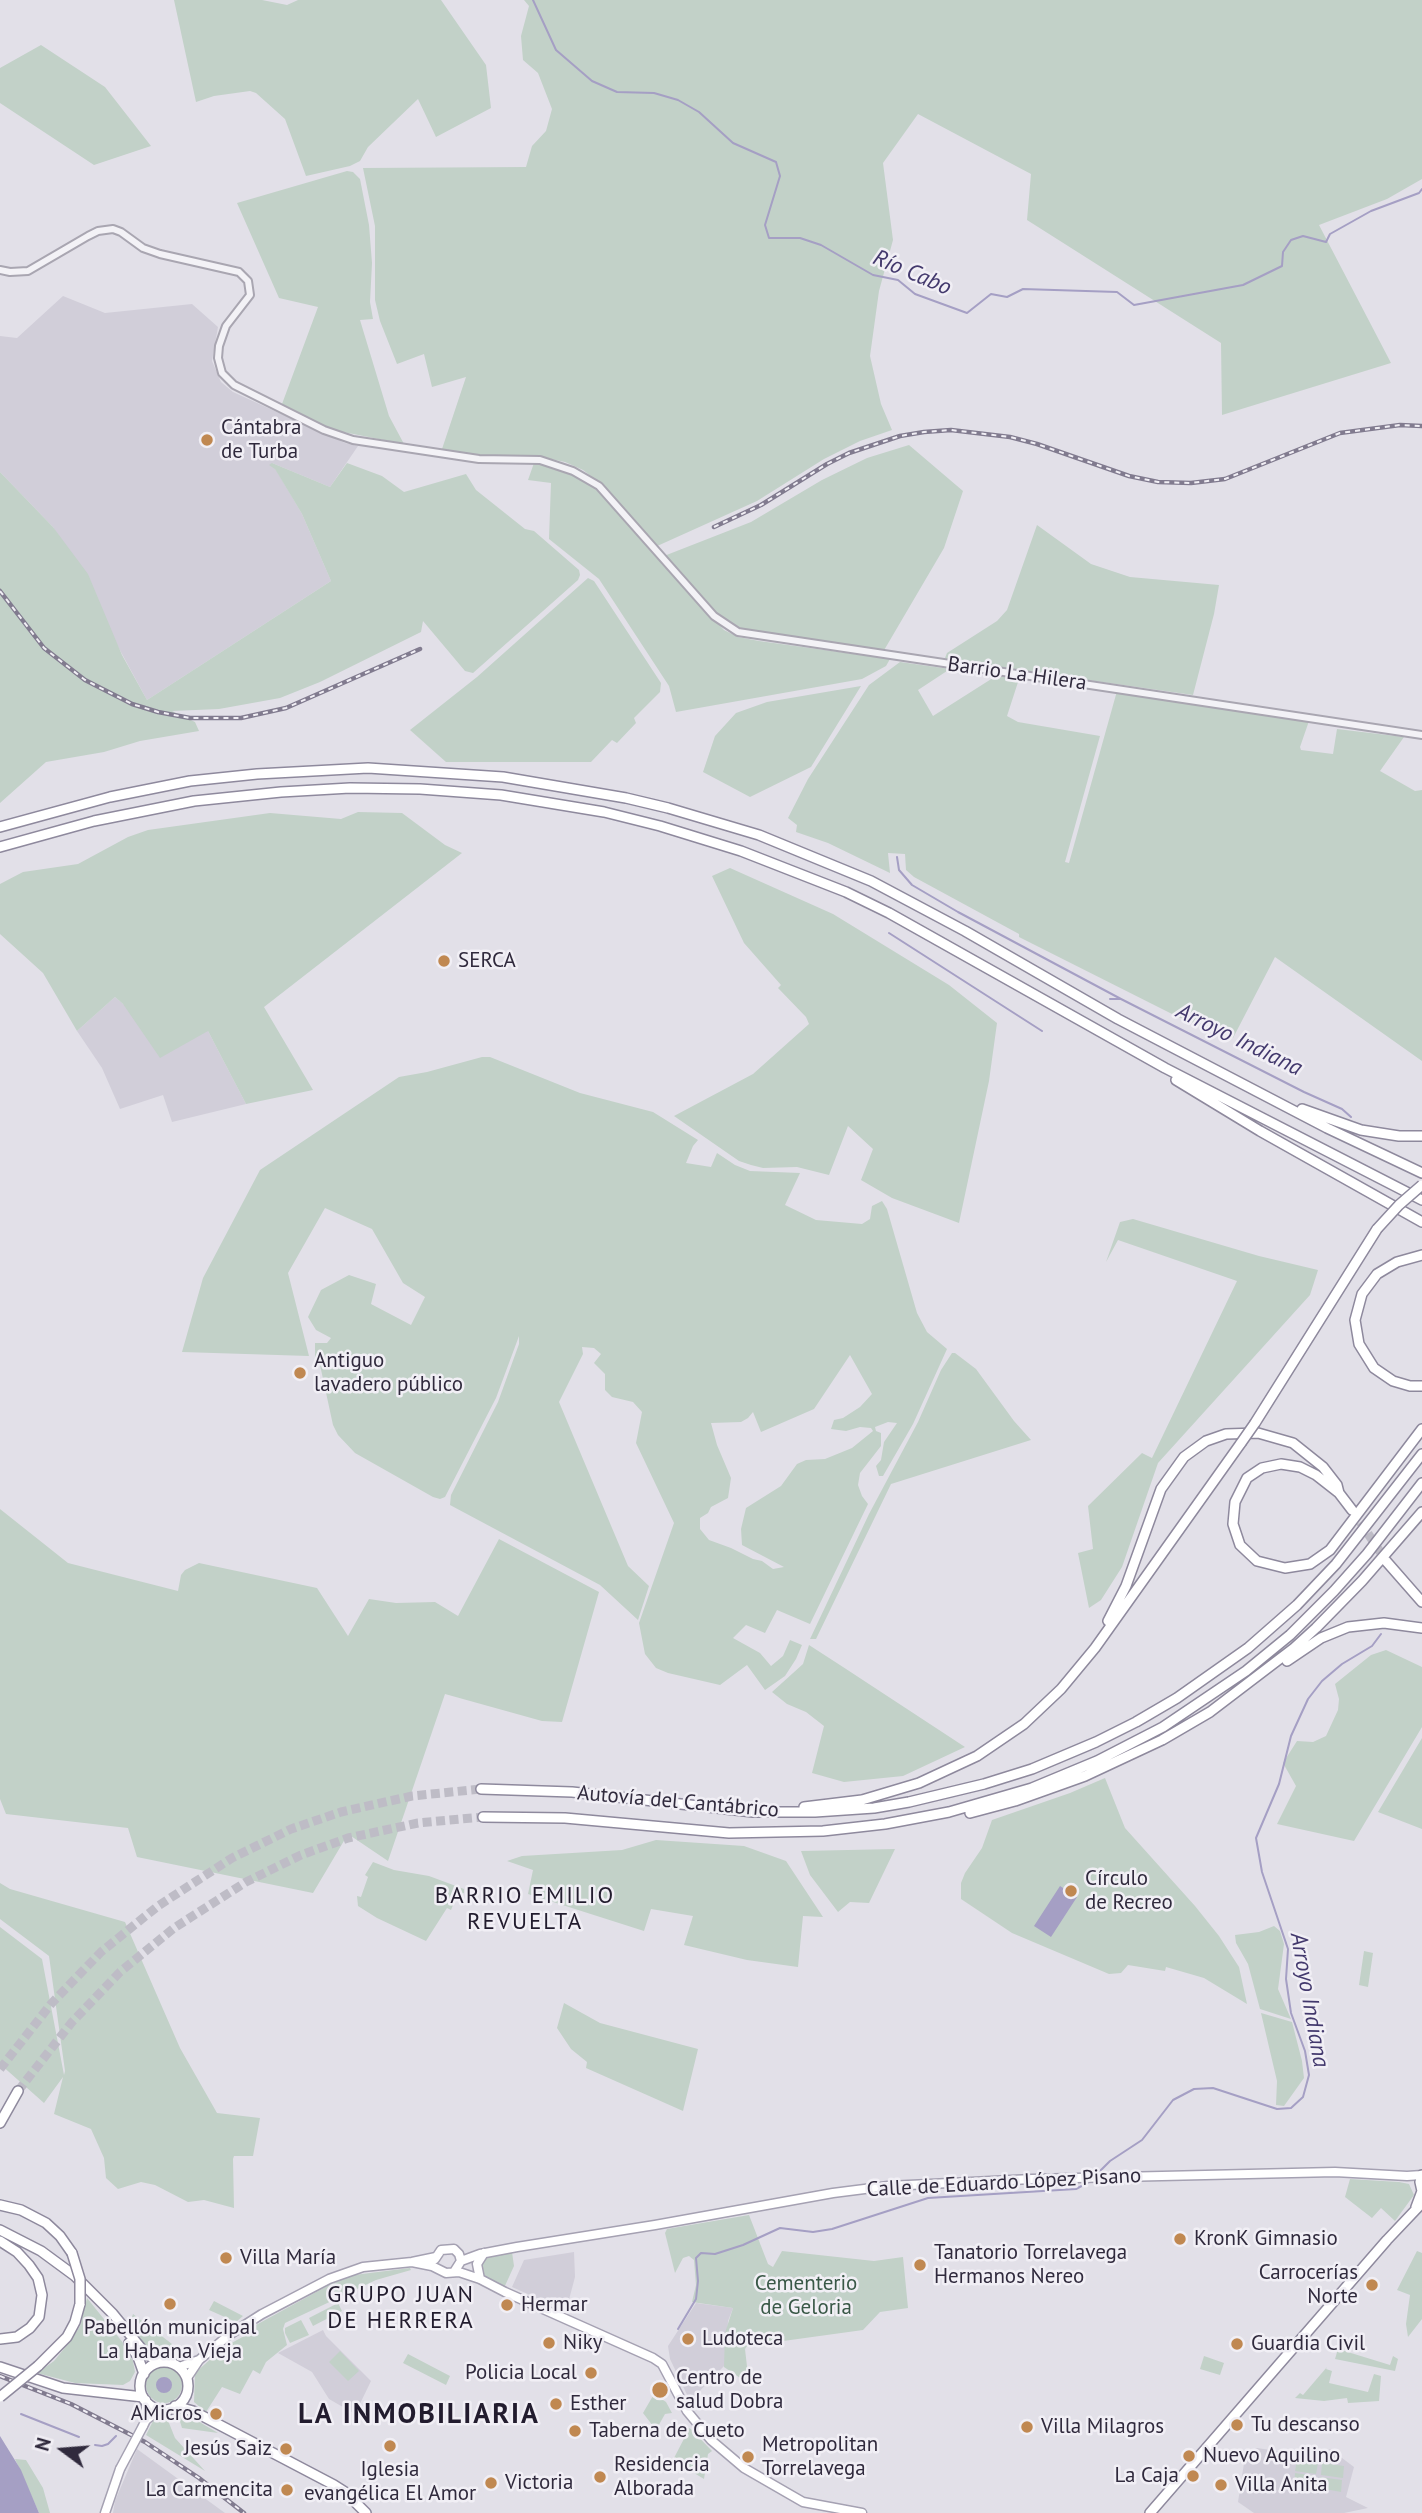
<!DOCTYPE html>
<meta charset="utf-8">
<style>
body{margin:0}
#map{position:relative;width:1422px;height:2513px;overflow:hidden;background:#e2e0e8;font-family:"PT Sans",sans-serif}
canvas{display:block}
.north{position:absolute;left:28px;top:2415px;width:70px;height:70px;-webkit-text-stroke:5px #f1eff5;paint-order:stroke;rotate:286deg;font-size:19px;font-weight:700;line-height:28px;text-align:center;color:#302a3d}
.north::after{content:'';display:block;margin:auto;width:24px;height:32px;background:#302a3d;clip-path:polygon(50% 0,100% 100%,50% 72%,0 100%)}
</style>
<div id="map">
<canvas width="1422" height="2513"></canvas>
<div class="north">N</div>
</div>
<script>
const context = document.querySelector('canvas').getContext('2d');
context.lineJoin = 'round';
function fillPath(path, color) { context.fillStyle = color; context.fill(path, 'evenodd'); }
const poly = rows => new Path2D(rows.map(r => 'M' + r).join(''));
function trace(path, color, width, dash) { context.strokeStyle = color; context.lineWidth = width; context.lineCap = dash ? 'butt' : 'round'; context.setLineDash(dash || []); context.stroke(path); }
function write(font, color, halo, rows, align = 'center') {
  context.font = font + ' "PT Sans",sans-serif'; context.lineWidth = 5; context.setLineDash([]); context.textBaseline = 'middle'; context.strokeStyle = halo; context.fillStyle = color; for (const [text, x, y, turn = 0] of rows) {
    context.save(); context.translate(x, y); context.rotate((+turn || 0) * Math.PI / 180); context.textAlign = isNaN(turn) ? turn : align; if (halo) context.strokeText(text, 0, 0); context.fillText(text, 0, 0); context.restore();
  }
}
const built = poly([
 [63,296,105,313,192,304,218,327,212,361,221,382,233,392,345,443,358,446,330,487,272,463,302,514,331,581,147,700,53,527,0,472,0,336,17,338],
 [115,997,123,1004,208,1031,246,1104,172,1122,163,1095,120,1109,102,1068,77,1031],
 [574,2252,575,2277,566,2311,512,2287,524,2260],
 [696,2303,733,2308,728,2321,725,2365,690,2401,670,2359,668,2346],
 [323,2330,326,2336,371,2381,355,2414,329,2399,312,2372,278,2353],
 [1257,2448,1317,2457,1330,2449,1354,2467,1346,2497,1368,2508,1344,2513,1254,2513,1238,2502,1244,2463,1251,2451],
 [137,2449,225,2513,113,2513,115,2501]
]);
const green = poly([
 [174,0,262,0,287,5,298,0,441,0,486,65,491,108,436,137,418,99,368,147,360,161,350,166,306,176,285,119,256,93,250,91,214,96,196,102],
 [524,0,1422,0,1422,179,1387,199,1319,225,1391,363,1222,415,1221,343,1027,220,1031,174,918,114,883,163,893,240,879,291,870,356,881,404,892,430,860,441,824,459,757,501,655,547,597,481,583,470,565,462,546,458,493,457,442,449,466,377,432,387,424,354,397,364,380,321,375,300,375,226,363,168,526,167,532,146,546,131,552,109,538,73,523,60,521,36,529,6],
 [41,45,105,87,151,146,94,165,0,103,0,68],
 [347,171,353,172,360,179,369,225,372,263,370,302,373,319,360,320,389,416,404,444,333,430,282,404,318,307,279,298,237,203],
 [909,445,963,491,944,548,883,652,743,630,732,627,721,619,664,556,751,522,822,480,867,458],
 [272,463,330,487,347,463,382,476,404,492,466,474,476,490,525,529,534,531,579,570,580,575,578,580,473,673,465,671,423,621,421,632,320,682,280,698,219,709,172,711,195,722,199,731,140,741,104,752,46,762,0,803,0,472,53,527,88,574,122,655,147,700,331,581,302,514,275,469,269,465],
 [534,463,572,473,591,484,724,630,738,637,759,641,890,659,886,666,862,679,676,712,669,686,599,579,549,539,551,483,528,480],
 [1037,525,1091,564,1130,577,1219,585,1214,614,1193,695,948,660,945,658,947,653,997,621,1007,610],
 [588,578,594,581,661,683,660,692,634,718,636,723,617,743,612,740,591,762,446,762,410,730,477,677],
 [900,662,950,669,918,690,933,716,996,676,1019,679,1007,716,1018,722,1100,736,1065,862,1069,863,1117,691,1309,721,1300,747,1301,750,1333,754,1337,729,1404,737,1380,771,1415,791,1422,790,1422,1061,1275,957,1233,1038,1178,1017,1019,937,1019,934,914,877,906,870,905,854,888,853,890,873,828,843,796,832,797,825,788,818,808,779,869,685],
 [861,686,811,767,750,797,703,772,715,736,736,713,767,702],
 [358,812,402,813,445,845,462,853,264,1007,313,1090,246,1104,208,1031,160,1058,123,1004,115,997,77,1031,43,973,0,934,0,884,23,872,78,864,128,837,148,830,270,813,341,819],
 [730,868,833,914,949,985,997,1023,989,1081,959,1223,892,1198,861,1180,873,1149,848,1126,829,1175,797,1167,763,1168,751,1165,739,1161,674,1116,753,1074,809,1024,806,1017,778,988,781,985,744,943,712,876],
 [482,1057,490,1057,580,1093,653,1112,698,1140,693,1146,686,1163,711,1167,717,1153,735,1165,750,1171,800,1173,785,1205,816,1220,862,1224,870,1219,872,1206,882,1201,887,1209,917,1313,927,1332,947,1349,913,1424,883,1476,879,1476,876,1466,881,1460,884,1442,897,1423,888,1422,875,1427,876,1431,881,1433,881,1446,860,1473,858,1485,862,1496,868,1504,810,1624,777,1610,765,1633,746,1625,733,1638,760,1653,771,1666,783,1656,790,1640,802,1645,796,1659,785,1676,765,1690,747,1665,720,1685,668,1673,656,1668,645,1654,639,1623,674,1523,636,1443,642,1412,633,1402,612,1397,605,1390,605,1374,594,1363,601,1354,594,1348,582,1347,583,1354,559,1402,628,1566,649,1586,638,1620,600,1585,450,1505,451,1495,498,1402,519,1344,519,1336,496,1398,445,1497,440,1499,433,1497,355,1453,338,1435,333,1425,320,1365,315,1362,315,1343,327,1343,331,1338,316,1330,308,1317,321,1290,349,1275,376,1284,371,1304,411,1325,425,1297,403,1283,372,1229,325,1208,288,1273,309,1356,182,1352,203,1278,260,1170,399,1077,427,1072],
 [850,1355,872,1394,860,1407,843,1418,834,1420,831,1429,846,1431,860,1427,871,1428,873,1431,852,1448,825,1459,806,1460,797,1464,781,1486,746,1508,741,1529,742,1545,784,1567,773,1569,762,1561,753,1559,731,1548,709,1540,700,1529,700,1518,708,1513,711,1507,728,1498,731,1478,717,1445,711,1423,741,1422,748,1418,753,1412,761,1432,814,1409],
 [1133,1219,1259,1256,1318,1270,1310,1295,1158,1463,1122,1567,1101,1600,1089,1608,1078,1553,1093,1549,1088,1506,1142,1453,1152,1458,1237,1281,1118,1240,1106,1262,1120,1222],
 [952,1353,955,1353,976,1369,1014,1421,1031,1440,891,1484,816,1639,810,1639,869,1514,918,1422,941,1370],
 [0,1509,68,1563,178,1591,181,1575,185,1570,199,1563,317,1588,348,1636,369,1599,396,1603,435,1602,458,1616,499,1539,599,1592,562,1722,542,1721,445,1694,388,1861,348,1834,313,1893,137,1857,128,1828,6,1814,0,1799],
 [809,1645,843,1667,965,1747,903,1776,844,1782,812,1773,824,1726,806,1712,787,1704,772,1692,803,1664],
 [1386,1650,1422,1667,1422,1727,1354,1841,1277,1824,1296,1786,1283,1763,1297,1741,1313,1742,1326,1736,1338,1710,1339,1699,1335,1684,1371,1655],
 [1422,1738,1422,1829,1378,1812],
 [1105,1778,1125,1828,1195,1906,1219,1936,1239,1967,1247,2004,1204,1978,1166,1967,1165,1971,1128,1965,1121,1973,1109,1974,1012,1933,961,1899,961,1883,965,1873,982,1848,992,1820,1070,1793],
 [656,1840,744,1846,786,1861,823,1917,803,1916,798,1967,747,1960,684,1945,693,1916,651,1909,644,1931,528,1894,533,1870,507,1861,522,1856,622,1850],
 [895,1849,869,1903,850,1902,838,1912,810,1875,801,1851],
 [373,1862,394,1870,429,1876,464,1889,464,1893,457,1895,451,1910,447,1908,426,1941,377,1918,358,1906,357,1896,361,1897,368,1877,365,1875],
 [0,1883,10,1889,125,1922,180,2048,217,2113,260,2118,253,2156,234,2156,233,2159,234,2208,204,2200,188,2202,155,2185,141,2182,118,2189,106,2178,104,2158,91,2129,54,2114,63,2077,44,2103,0,2064,0,1927,42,1959,64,2075,65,2071,49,1956,0,1919],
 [1274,1926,1280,1931,1284,1944,1278,1989,1291,2019,1260,2009,1248,1964,1236,1943,1235,1935,1259,1932],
 [1364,1951,1373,1953,1368,1987,1359,1985],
 [564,2003,600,2023,698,2049,683,2111,586,2068,587,2062,571,2049,557,2028],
 [1261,2013,1292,2022,1302,2061,1304,2078,1284,2106,1276,2105,1277,2081],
 [1350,2179,1399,2182,1409,2184,1414,2195,1395,2221,1381,2208,1372,2218,1345,2197],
 [749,2215,768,2264,773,2267,782,2251,874,2261,903,2257,908,2308,880,2312,863,2330,747,2346,745,2349,749,2384,724,2367,725,2333,733,2308,692,2302,696,2285,694,2260,689,2256,683,2258,675,2273,665,2233,667,2229],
 [1417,2251,1422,2253,1422,2319,1408,2337,1406,2324,1410,2295,1397,2290],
 [512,2252,514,2266,504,2288,483,2276,480,2263,486,2257],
 [410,2268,411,2270,376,2280,285,2323,283,2329,287,2345,266,2362,260,2374,253,2370,240,2394,222,2387,206,2412,194,2402,195,2373,224,2347,250,2333,256,2325,329,2285,354,2275],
 [87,2298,128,2349,126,2350,133,2361,135,2372,130,2381,123,2385,75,2383,37,2373,54,2361,72,2339,80,2326],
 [214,2301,243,2316,236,2322,209,2310],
 [338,2303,342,2311,313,2326,309,2318],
 [133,2314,172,2344,169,2349,183,2359,149,2351,130,2323],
 [301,2320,309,2335,290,2343,285,2333,285,2328],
 [1338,2349,1390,2365,1393,2356,1398,2359,1395,2371,1335,2359],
 [340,2351,359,2371,348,2381,329,2362],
 [408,2354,450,2376,446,2385,403,2363],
 [1204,2356,1224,2363,1220,2375,1200,2369],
 [1327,2367,1326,2369,1332,2371,1329,2383,1368,2392,1374,2374,1381,2376,1379,2401,1348,2403,1347,2398,1324,2401,1295,2398,1300,2393,1303,2395],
 '146 2385a18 18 0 1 1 36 0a18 18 0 1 1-36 0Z',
 [654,2394,666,2402,672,2413,665,2414,656,2430,643,2413],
 [181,2413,186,2414,218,2433,182,2428,178,2415],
 [160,2416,167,2418,175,2438,205,2471,146,2435,154,2419],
 [685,2426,691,2429,712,2451,708,2454,704,2479,671,2459,674,2458,688,2431],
 [15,2459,26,2460,43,2488,50,2513,39,2513],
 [1297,2460,1318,2463,1316,2474,1295,2471],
 [1322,2463,1344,2466,1343,2478,1321,2475],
 [1295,2473,1316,2476,1314,2488,1294,2485],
 [1320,2477,1342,2480,1341,2492,1319,2488]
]);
const water = poly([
 [1060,1886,1077,1897,1051,1937,1034,1926],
 '156 2385a8 8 0 1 1 16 0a8 8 0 1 1-16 0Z',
 [0,2436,21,2470,39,2513,0,2513]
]);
const stream = poly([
 [533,0,556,50,592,81,617,92,654,93,678,100,699,112,733,143,776,162,780,176,765,225,769,238,800,238,821,245,873,275,898,280,915,294,967,313,991,294,1007,297,1023,289,1117,292,1134,305,1243,285,1282,266,1283,252,1291,240,1303,236,1326,242,1330,234,1371,211,1419,193,1422,189],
 [897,857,899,870,912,885,958,912,1121,999],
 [889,933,1042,1031],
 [1110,999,1121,999,1304,1092,1342,1109,1351,1117],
 [1098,2173,1110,2161,1142,2140,1173,2100,1194,2089,1213,2088,1277,2109,1291,2108,1303,2097,1309,2075,1305,2051,1291,2013,1286,1979,1288,1949,1262,1872,1256,1838,1279,1784,1291,1736,1308,1699,1322,1681,1342,1664,1372,1646,1381,1634],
 [678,2329,696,2299,698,2281,696,2258,701,2253,715,2254,743,2245,780,2228,813,2232,832,2229,928,2198,1076,2189,1089,2182],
 [21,2414,79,2437],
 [95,2445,102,2446,108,2444,116,2436]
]);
const highwayTunnel = poly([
 [1353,1511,1386,1561],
 [0,2069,51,2004,101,1952,158,1906,232,1858,291,1829,341,1812,412,1796,481,1789],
 [18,2091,72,2022,120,1972,174,1928,246,1882,301,1855,348,1838,418,1823,483,1817]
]);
const minor = poly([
 [0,270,10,272,28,271,88,236,98,231,113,229,121,232,143,248,160,254,239,272,248,281,250,295,226,326,219,346,218,358,222,373,234,385,324,430,353,440,479,459,540,460,573,471,599,486,714,616,738,632,1422,735]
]);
const major = poly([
 [435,2259,441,2250,454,2249,459,2254,461,2261,454,2272],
 [461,2261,480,2254,517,2247,655,2225,833,2193,888,2186,1032,2179,1335,2172,1407,2176,1422,2175],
 [412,2262,432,2266,446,2273,459,2272,480,2279,505,2292,653,2358,662,2364,687,2411,711,2440,744,2468,803,2502,862,2513],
 [480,2279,477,2264,484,2253],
 [179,2367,199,2360],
 [187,2378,199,2360,229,2335,262,2314,329,2279,363,2267,412,2262,436,2257],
 [146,2400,146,2420],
 [143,2426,146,2420,160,2409],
 [105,2513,120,2469]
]);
const highway = poly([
 [0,827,110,797,190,781,257,774,368,768,503,777,626,798,668,808,759,835,871,881,965,931,1118,1019,1327,1128,1422,1173],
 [0,847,94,821,194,801,281,792,350,788,420,789,501,795,604,812,660,826,741,851,846,892,889,913,1165,1068,1422,1200],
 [1176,1080,1260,1131,1422,1222],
 [1302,1109,1361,1130,1399,1136,1422,1136],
 [1422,1255,1397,1262,1377,1274,1362,1294,1355,1320,1359,1344,1374,1368,1393,1381,1410,1386,1422,1386],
 [1255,1423,1377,1229],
 [1352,1510,1339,1493,1316,1475,1300,1467,1281,1464,1262,1468,1247,1478,1235,1502,1233,1524,1240,1545,1257,1561,1285,1568,1310,1564,1330,1550,1422,1429],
 [1386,1561,1422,1602],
 [1108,1621,1126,1586,1161,1489,1184,1457,1206,1441,1226,1434,1258,1433,1293,1443,1323,1467,1337,1485,1339,1493],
 [1287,1661,1321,1638,1348,1627,1384,1623,1422,1628],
 [481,1789,572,1792,753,1812,815,1812,874,1808,909,1802,984,1784,1032,1769,1096,1742,1136,1722,1177,1698,1248,1648,1297,1605,1336,1564,1422,1454],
 [804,1807,862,1800,919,1783,977,1756,1024,1724,1061,1689,1095,1648,1241,1443],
 [970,1813,1015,1801,1085,1776,1162,1740,1210,1712,1294,1648,1316,1628,1362,1581,1422,1512],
 [483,1817,565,1818,729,1833,823,1831,885,1824,949,1812,1032,1788,1097,1761,1163,1727,1246,1671,1290,1635,1334,1591,1367,1554,1422,1483],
 [0,2123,18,2091],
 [1422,2175,1420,2182,1422,2191],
 [0,2205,21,2210,46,2223,60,2236,72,2253],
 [1416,2207,1422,2191],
 [0,2230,41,2251,75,2276,113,2314,145,2353,159,2362],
 [0,2241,17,2252,29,2265,38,2278,42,2295,39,2317,30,2328,17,2337,0,2339],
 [129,2343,138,2357,144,2374],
 '140 2386a24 24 0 1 1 48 0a24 24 0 1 1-48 0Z',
 [38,2366,67,2337,75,2322,80,2304],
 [0,2367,63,2388,143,2397],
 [175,2406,193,2411,334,2485,345,2492,366,2513],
 [1150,2513,1387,2240,1422,2203]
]);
const rail = poly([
 [714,527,761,505,827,464,849,453,900,436,924,432,951,430,1010,437,1037,444,1129,476,1158,482,1191,483,1225,479,1340,433,1400,425,1422,426],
 [0,591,44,648,85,680,132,704,158,712,190,718,241,718,286,708,420,649],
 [0,2376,71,2404,145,2442,199,2478,244,2513]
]);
const majorBridge = poly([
 [120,2469,143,2426]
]);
const highwayBridge = poly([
 [1377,1229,1399,1205,1422,1185],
 [1241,1443,1255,1423],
 [72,2253,80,2279,80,2304],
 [0,2397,38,2366]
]);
const markers = [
 [207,440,7,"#c08851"],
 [444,961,7,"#c08851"],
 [300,1373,7,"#c08851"],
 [1071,1891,7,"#c08851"],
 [1180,2239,7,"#c08851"],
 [226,2258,7,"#c08851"],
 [920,2265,7,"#c08851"],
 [1372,2285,7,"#c08851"],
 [170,2304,7,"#c08851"],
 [507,2305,7,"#c08851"],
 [688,2339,7,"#c08851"],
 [549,2343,7,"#c08851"],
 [1237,2344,7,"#c08851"],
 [591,2373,7,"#c08851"],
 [660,2390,9,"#c08851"],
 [556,2404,7,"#c08851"],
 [216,2414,7,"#c08851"],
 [1237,2425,7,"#c08851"],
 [1027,2427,7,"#c08851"],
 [575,2431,7,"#c08851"],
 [390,2446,7,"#c08851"],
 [286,2449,7,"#c08851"],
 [1189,2456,7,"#c08851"],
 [748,2457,7,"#c08851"],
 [1193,2476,7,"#c08851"],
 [600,2477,7,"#c08851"],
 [491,2483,7,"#c08851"],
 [1221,2485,7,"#c08851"],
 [287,2490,7,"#c08851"]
];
const poiNames = [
 ["Cántabra",221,428],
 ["de Turba",221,452],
 ["SERCA",458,961],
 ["Antiguo",314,1361],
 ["lavadero público",314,1385],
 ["Círculo",1085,1879],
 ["de Recreo",1085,1903],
 ["KronK Gimnasio",1194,2239],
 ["Tanatorio Torrelavega",934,2253],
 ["Hermanos Nereo",934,2277],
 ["Villa María",240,2258],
 ["Carrocerías",1358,2273,"right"],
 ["Norte",1358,2297,"right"],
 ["Hermar",521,2305],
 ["Pabellón municipal",170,2328,"center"],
 ["La Habana Vieja",170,2352,"center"],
 ["Ludoteca",702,2339],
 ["Niky",563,2343],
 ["Guardia Civil",1251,2344],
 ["Policia Local",577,2373,"right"],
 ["Centro de",676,2378],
 ["salud Dobra",676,2402],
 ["Esther",570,2404],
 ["AMicros",202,2414,"right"],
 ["Tu descanso",1251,2425],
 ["Villa Milagros",1041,2427],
 ["Taberna de Cueto",589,2431],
 ["Metropolitan",762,2445],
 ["Torrelavega",762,2469],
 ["Jesús Saiz",272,2449,"right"],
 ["Nuevo Aquilino",1203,2456],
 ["Residencia",614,2465],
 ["Alborada",614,2489],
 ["Iglesia",390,2470,"center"],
 ["evangélica El Amor",390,2494,"center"],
 ["La Caja",1179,2476,"right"],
 ["Victoria",505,2483],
 ["Villa Anita",1235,2485],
 ["La Carmencita",273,2490,"right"]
];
const streetNames = [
 ["Barrio La Hilera",1017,674,8],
 ["Autovía del Cantábrico",678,1802,5],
 ["Calle de Eduardo López Pisano",1004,2183,-3]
];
const parkNames = [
 ["Cementerio",806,2284],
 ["de Geloria",806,2308]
];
const waterNames = [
 ["Río Cabo",912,273,23],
 ["Arroyo Indiana",1239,1040,26],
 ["Arroyo Indiana",1309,2000,80]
];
const neighbourhoodNames = [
 ["BARRIO EMILIO",525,1896],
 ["REVUELTA",525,1922],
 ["GRUPO JUAN",401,2295],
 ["DE HERRERA",401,2321]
];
const districtNames = [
 ["LA INMOBILIARIA",419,2415]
];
fillPath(built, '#d1ced9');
fillPath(green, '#c2d1c8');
fillPath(water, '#a59fc4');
trace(stream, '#a59fc4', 2);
trace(highwayTunnel, '#bebcc6', 9, [9, 4.5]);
trace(minor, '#a9a6b1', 10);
trace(major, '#a5a1b2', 11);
trace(highway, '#8e899d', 12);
trace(minor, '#f3f2f6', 6);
trace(major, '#fff', 8);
trace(highway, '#fff', 9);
trace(rail, '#817b8f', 4.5);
trace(rail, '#f1eff5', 2, [5]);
trace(majorBridge, '#a5a1b2', 11, []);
trace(highwayBridge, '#8e899d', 12, []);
trace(majorBridge, '#fff', 8);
trace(highwayBridge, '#fff', 9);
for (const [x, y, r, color] of markers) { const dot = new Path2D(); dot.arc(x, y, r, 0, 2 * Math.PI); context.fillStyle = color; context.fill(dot); trace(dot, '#f1eff5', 2.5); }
write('21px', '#302a3d', '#f1eff5', poiNames, 'left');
write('21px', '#302a3d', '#f1eff5', streetNames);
write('21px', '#395847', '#f1eff5', parkNames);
write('italic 23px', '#43396d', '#f1eff5', waterNames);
context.letterSpacing = '2px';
write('23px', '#221c2e', '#f1eff5', neighbourhoodNames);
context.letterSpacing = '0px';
context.letterSpacing = '2px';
write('bold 28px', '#221c2e', '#f1eff5', districtNames);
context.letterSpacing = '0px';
</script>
